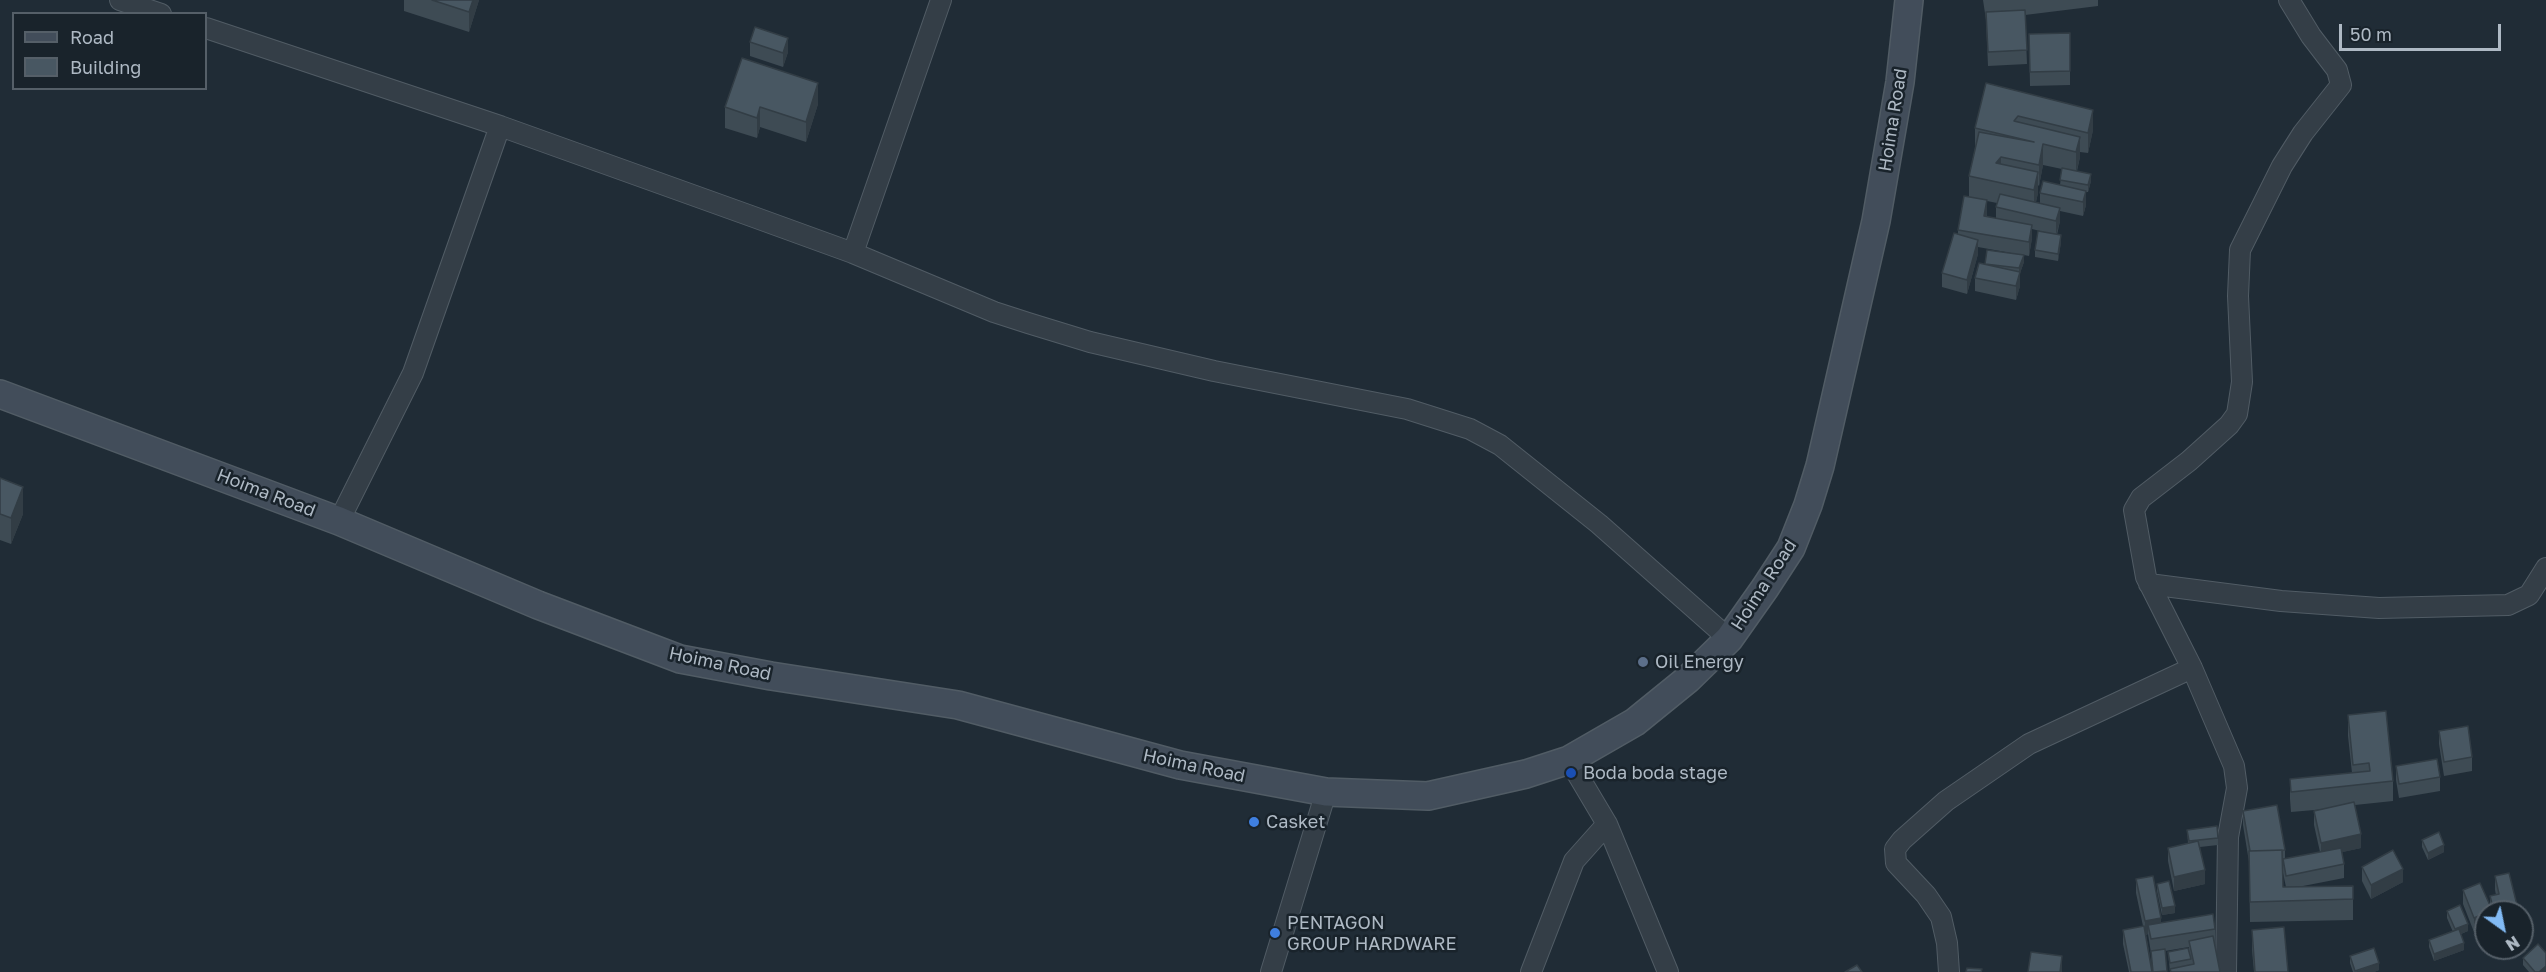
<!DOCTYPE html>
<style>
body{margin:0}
#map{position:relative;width:2546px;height:972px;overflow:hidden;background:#202c36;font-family:"Golos Text",sans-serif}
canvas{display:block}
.legend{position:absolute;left:12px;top:12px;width:195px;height:78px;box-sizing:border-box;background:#19232b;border:2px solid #555f68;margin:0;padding:8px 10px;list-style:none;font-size:18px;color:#aeb9c4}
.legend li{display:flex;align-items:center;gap:12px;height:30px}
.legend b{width:30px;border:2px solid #555f68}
.north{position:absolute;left:2474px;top:900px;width:60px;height:60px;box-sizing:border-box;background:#19232b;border:2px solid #555f68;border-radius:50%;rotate:147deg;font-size:16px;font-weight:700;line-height:24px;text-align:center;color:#aeb9c4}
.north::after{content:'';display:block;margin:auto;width:21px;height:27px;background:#82baf4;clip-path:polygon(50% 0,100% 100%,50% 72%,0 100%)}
.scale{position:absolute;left:2339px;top:24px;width:162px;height:27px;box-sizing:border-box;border:3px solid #aeb9c4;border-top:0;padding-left:8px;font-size:18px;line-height:21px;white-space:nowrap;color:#aeb9c4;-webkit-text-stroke:4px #19232b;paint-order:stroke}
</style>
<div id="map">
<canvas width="2546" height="972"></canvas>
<ul class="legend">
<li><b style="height:8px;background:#424d5a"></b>Road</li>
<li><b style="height:16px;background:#485762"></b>Building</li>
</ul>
<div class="north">N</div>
<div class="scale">50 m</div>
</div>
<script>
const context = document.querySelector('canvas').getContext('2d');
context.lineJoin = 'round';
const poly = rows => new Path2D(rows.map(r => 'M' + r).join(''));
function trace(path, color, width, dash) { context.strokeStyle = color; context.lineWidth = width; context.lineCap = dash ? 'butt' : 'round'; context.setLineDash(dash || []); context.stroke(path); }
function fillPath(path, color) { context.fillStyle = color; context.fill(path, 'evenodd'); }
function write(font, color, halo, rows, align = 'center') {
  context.font = font + ' "Golos Text",sans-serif'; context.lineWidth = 5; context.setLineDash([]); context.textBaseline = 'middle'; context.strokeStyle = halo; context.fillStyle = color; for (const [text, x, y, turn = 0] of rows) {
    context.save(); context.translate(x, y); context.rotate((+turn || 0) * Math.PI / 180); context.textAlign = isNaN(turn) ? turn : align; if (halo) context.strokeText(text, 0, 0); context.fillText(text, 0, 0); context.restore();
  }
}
const minor = poly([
 [120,0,161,14],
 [206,28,500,126,751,216,853,253,994,312,1028,323,1090,342,1214,371,1407,409,1470,429,1500,445,1599,524,1729,639],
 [853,253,941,0],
 [339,521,413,373,500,126],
 [2149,584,2281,601,2379,608,2508,605,2529,595,2546,568],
 [1569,760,1607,824,1668,972],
 [1271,972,1326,792],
 [1531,972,1574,861,1607,824],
 [1949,972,1947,943,1941,917,1926,895,1896,863,1895,849,1902,840,1946,801,2029,744,2192,668],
 [2226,972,2228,837,2237,788,2234,766,2192,668,2146,577,2134,510,2141,498,2189,461,2229,425,2237,414,2242,382,2238,296,2240,250,2282,166,2303,133,2341,85,2337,70,2311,36,2289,0]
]);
const secondary = poly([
 [0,394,339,521,538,605,680,659,771,676,958,705,1180,765,1326,792,1428,796,1526,774,1569,760,1635,722,1688,679,1729,639,1765,588,1791,548,1808,505,1820,466,1876,221,1900,82,1909,0]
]);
const wall = poly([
 [404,0,479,0,469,32,404,11],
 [1983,0,2098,0,2098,6,2025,15,2027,64,1988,66,1986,20],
 [2070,33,2070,85,2030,86,2029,34],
 [750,42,788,52,783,67,750,56],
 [1986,83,2093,130,2088,153,2080,152,2080,157,2077,171,2091,181,2088,192,2086,192,2086,205,2083,216,2060,211,2060,221,2057,235,2061,242,2058,261,2035,257,2035,250,2048,233,2032,229,2032,238,2029,256,2024,255,2024,262,2020,273,2020,286,2016,300,1975,291,1975,278,1985,264,2011,253,1978,247,1978,254,1967,294,1942,287,1942,273,1958,235,1958,230,1969,197,1969,176,1975,148,1975,128],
 [2043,165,2062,169,2060,185,2040,193,2040,203,2036,202,2038,193,2038,185,2039,186],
 [1987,201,1997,203,1996,207,1996,219,1987,217],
 [818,104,806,142,760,127,757,138,725,128,725,107],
 [0,478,23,514,11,544,0,540],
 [2348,715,2393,781,2393,801,2355,805,2361,848,2342,852,2344,864,2344,878,2298,887,2353,886,2353,920,2250,922,2249,862,2243,825,2243,811,2285,850,2285,859,2320,852,2314,825,2314,811,2326,809,2291,812,2290,799,2290,779,2352,773,2348,736],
 [2282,864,2283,864,2283,873,2286,887,2283,887],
 [2439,731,2472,757,2472,771,2444,776,2439,744],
 [2396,766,2440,777,2440,791,2399,798,2396,780],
 [2187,830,2218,838,2218,845,2200,847,2205,884,2174,891,2168,861,2168,848,2188,843],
 [2422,840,2444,852,2428,860,2422,847],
 [2362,867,2403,882,2371,899,2362,881],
 [2495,876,2517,912,2486,912,2474,932,2463,904,2463,890,2490,907,2490,896,2496,895,2495,890],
 [2136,879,2161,923,2215,929,2215,942,2214,943,2220,972,2170,972,2168,952,2189,953,2189,947,2165,951,2167,972,2129,972,2123,944,2123,930,2143,926,2136,893],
 [2148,934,2151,953,2152,968,2146,935],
 [2157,884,2175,913,2162,915,2157,891],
 [2447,911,2468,931,2461,934,2464,950,2434,961,2429,947,2429,940,2453,932,2447,918],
 [2252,930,2288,972,2254,972,2252,950],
 [2350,956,2379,970,2374,972,2353,972,2350,963],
 [2523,958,2546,972,2529,972,2523,965]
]);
const shadedWall = poly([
 [473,0,479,0,469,32,469,12],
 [788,38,788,52,783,67,783,53],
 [818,83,818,104,806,142,806,122],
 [760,107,760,127,757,138,757,118],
 [2093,110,2093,130,2088,153,2088,133],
 [2080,137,2080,157,2076,173,2076,152],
 [2043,144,2043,165,2039,186,2039,165],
 [2001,157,2001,178,1996,163],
 [2038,172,2038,193,2034,210,2034,190],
 [2091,174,2091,181,2088,192,2088,185],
 [2086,191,2086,205,2083,216,2083,202],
 [1987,200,1987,214,1984,230,1984,216],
 [2060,208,2060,221,2056,235,2056,221],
 [2032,225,2032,238,2029,256,2029,242],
 [2061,235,2061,242,2058,261,2058,254],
 [1978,240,1978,254,1967,294,1967,280],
 [2024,255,2024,262,2020,273,2020,286,2016,300,2016,286,2019,275,2019,268],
 [23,487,23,514,11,544,11,518],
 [2361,834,2361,848,2321,857,2321,843],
 [2444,845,2444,852,2428,860,2428,853],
 [2403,869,2403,882,2371,899,2371,885],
 [2205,870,2205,884,2174,891,2174,877],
 [2517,905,2517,912,2494,912,2494,911],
 [2175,906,2175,913,2162,915,2162,908],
 [2486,913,2486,927,2474,932,2474,918],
 [2161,918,2161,932,2148,925,2148,934,2145,935,2145,921],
 [2468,924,2468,931,2455,936,2455,929],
 [2464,943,2464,950,2434,961,2434,954],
 [2062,956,2062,972,2060,972],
 [2379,963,2379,970,2374,972,2355,972],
 [2546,966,2546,972,2539,972]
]);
const building = poly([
 [432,0,473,0,469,12,432,0],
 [2025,10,2027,50,1988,52,1986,12,2025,10],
 [755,27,788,38,783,53,750,42,755,27],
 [2070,33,2070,71,2030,72,2029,34,2070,33],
 [742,58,818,83,806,122,760,107,757,118,725,107,742,58],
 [1986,83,2093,110,2088,133,2018,116,2014,121,2080,137,2076,152,2043,144,2039,165,2001,157,1996,163,2038,172,2034,190,1969,176,1979,132,2034,142,1975,128,1986,83],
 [2062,168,2091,174,2088,185,2060,180,2062,168],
 [2043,181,2086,191,2083,202,2040,193,2043,181],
 [2000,194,2060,208,2056,221,1996,207,2000,194],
 [1964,196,1987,200,1984,216,2032,225,2029,242,1958,230,1964,196],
 [2038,231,2061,235,2058,254,2035,250,2038,231],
 [1954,233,1978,240,1967,280,1942,273,1954,233],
 [1987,250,2024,255,2019,268,1985,264,1987,250],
 [1979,263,2020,272,2016,286,1975,278,1979,263],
 [0,478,23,487,11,518,0,514,0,478],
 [2386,711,2393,781,2291,792,2290,779,2370,771,2369,763,2353,765,2348,715,2386,711],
 [2468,726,2472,757,2444,762,2439,731,2468,726],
 [2437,759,2440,777,2399,784,2396,766,2437,759],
 [2354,802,2361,834,2321,843,2314,811,2354,802],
 [2277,805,2285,850,2250,851,2243,811,2277,805],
 [2217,826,2218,838,2189,841,2187,830,2217,826],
 [2439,832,2444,845,2428,853,2422,840,2439,832],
 [2198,841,2205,870,2174,877,2168,848,2198,841],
 [2341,848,2344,864,2286,876,2283,859,2341,848],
 [2282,850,2283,887,2353,886,2353,899,2250,902,2249,851,2282,850],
 [2393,850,2403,869,2371,885,2362,867,2393,850],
 [2509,873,2517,905,2494,911,2490,896,2499,894,2495,876,2509,873],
 [2153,876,2161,918,2145,921,2136,879,2153,876],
 [2169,881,2175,906,2162,908,2157,884,2169,881],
 [2480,883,2492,910,2486,912,2486,913,2474,918,2463,890,2480,883],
 [2460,905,2468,924,2455,929,2447,911,2460,905],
 [2213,914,2215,929,2151,939,2148,925,2213,914],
 [2144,926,2152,972,2131,972,2123,930,2144,926],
 [2284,927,2288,972,2255,972,2252,930,2284,927],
 [2459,929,2464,943,2434,954,2429,940,2459,929],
 [2213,936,2220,972,2171,972,2170,969,2194,964,2189,941,2213,936],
 [2538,944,2546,953,2546,966,2539,972,2535,972,2523,958,2538,944],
 [2188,948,2191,959,2170,963,2168,952,2188,948],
 [2374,948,2379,963,2355,971,2350,956,2374,948],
 [2165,949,2167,971,2153,972,2151,951,2165,949],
 [2031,952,2062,956,2060,972,2028,972,2031,952],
 [1857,965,1862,972,1845,972,1857,965],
 [1967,968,1982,969,1981,972,1966,972,1967,968]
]);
const markers = [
 [1643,662,6,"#5c6f8a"],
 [1571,773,6,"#1a4fb4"],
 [1254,822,6,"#3f7fe0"],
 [1275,933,6,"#3f7fe0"]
];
const streetNames = [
 ["Hoima Road",1893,120,-81],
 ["Hoima Road",266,493,21],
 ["Hoima Road",1764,585,-57],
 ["Hoima Road",720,664,12],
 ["Hoima Road",1194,766,12]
];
const poiNames = [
 ["Oil Energy",1655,662],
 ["Boda boda stage",1583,773],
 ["Casket",1266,822],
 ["PENTAGON",1287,923],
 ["GROUP HARDWARE",1287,944]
];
trace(minor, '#515c65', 22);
trace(secondary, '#515c65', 30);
trace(minor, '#343e47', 20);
trace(secondary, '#424d5a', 27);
fillPath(wall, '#3e4b54');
fillPath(shadedWall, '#323d45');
fillPath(building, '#485762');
trace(building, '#323d45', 1.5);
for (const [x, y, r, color] of markers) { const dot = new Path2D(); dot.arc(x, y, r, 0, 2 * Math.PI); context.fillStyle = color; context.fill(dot); trace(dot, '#19232b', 2); }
write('18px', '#aeb9c4', '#19232b', streetNames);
write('18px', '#aeb9c4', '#19232b', poiNames, 'left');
</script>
